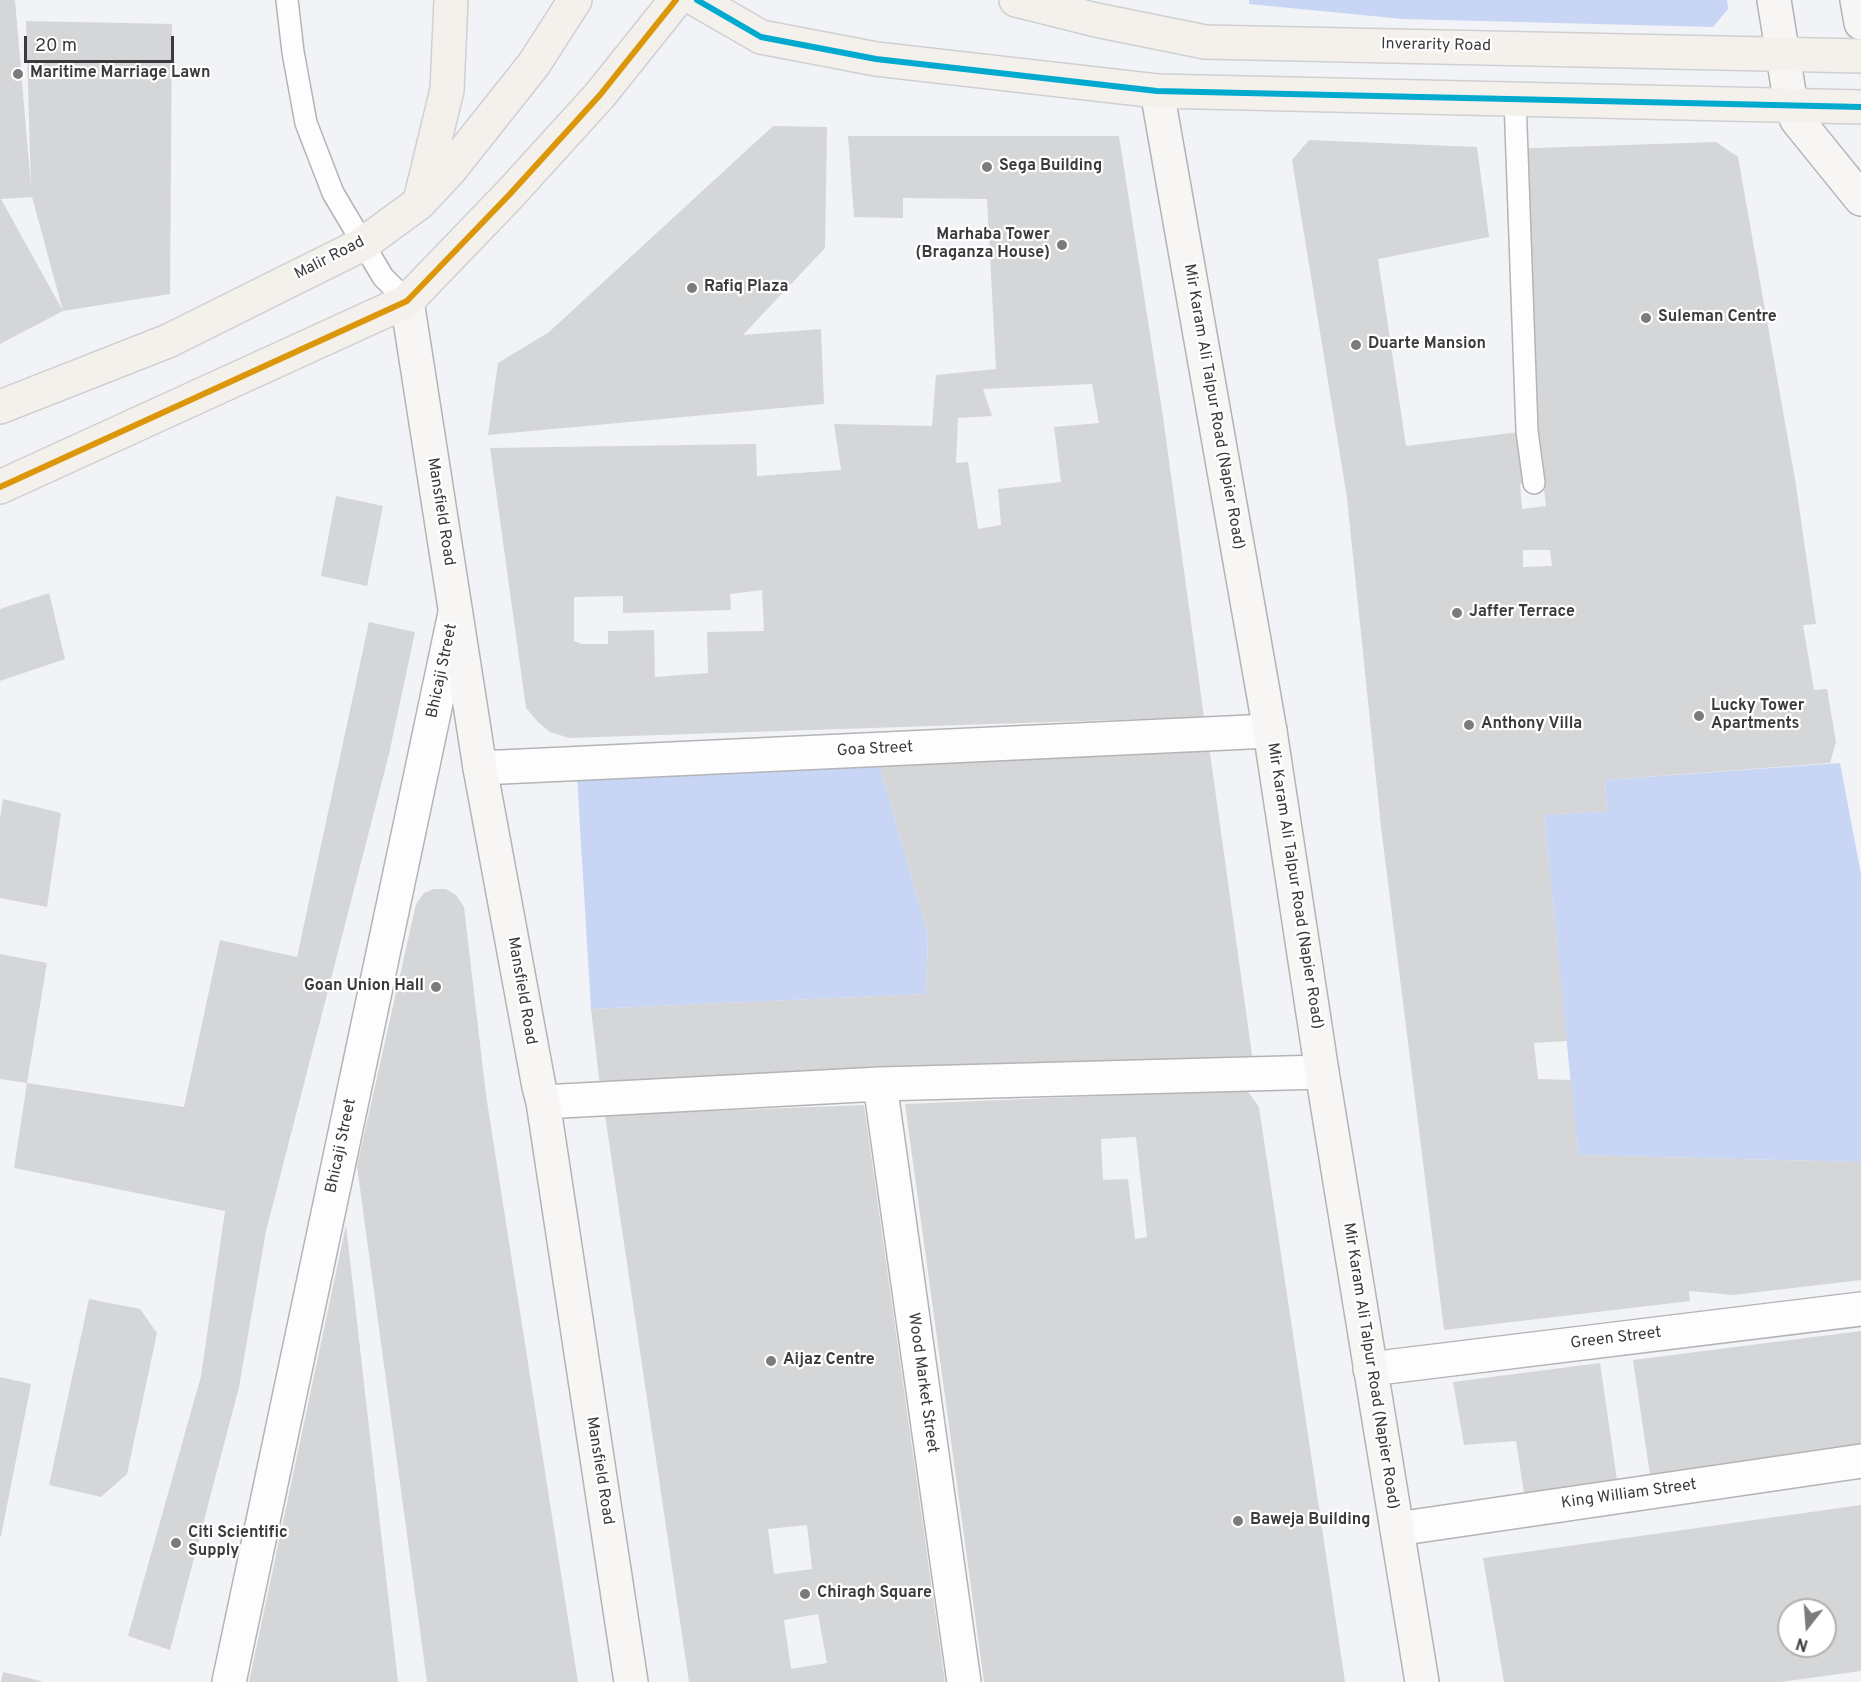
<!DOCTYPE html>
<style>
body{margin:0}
#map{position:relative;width:1861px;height:1682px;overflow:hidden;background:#f1f3f6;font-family:Overpass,sans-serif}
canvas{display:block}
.north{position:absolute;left:1777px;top:1598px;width:60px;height:60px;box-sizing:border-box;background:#fff;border:2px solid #b1b1b1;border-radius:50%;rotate:197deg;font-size:16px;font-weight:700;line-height:24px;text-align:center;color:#3b3b3d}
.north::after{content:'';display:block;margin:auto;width:21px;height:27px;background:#7b7b7e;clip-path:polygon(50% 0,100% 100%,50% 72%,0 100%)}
.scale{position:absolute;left:24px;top:36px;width:150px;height:27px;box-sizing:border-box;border:3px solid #3b3b3d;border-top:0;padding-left:8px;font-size:18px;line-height:21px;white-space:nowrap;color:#3b3b3d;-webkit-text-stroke:4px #fff;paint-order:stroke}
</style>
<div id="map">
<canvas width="1861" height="1682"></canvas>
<div class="north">N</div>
<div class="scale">20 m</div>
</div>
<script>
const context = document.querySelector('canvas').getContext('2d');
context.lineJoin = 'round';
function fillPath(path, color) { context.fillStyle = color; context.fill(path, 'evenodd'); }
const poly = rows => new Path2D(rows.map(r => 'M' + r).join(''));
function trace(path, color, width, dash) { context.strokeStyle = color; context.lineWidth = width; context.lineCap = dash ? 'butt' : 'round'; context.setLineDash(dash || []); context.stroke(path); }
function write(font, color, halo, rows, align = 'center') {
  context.font = font + ' Overpass,sans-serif'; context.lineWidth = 4.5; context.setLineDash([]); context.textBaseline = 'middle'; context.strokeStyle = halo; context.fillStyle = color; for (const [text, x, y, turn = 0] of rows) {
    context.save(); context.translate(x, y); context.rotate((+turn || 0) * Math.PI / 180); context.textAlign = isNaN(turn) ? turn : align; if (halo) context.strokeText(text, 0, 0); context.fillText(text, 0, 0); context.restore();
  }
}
const green = poly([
 [1249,0,1727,0,1728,9,1713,27,1403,19,1249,4],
 [879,763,928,934,926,994,591,1009,577,777],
 [1840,763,1861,874,1861,1162,1578,1155,1544,815,1607,811,1605,780]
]);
const building = poly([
 [0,0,15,0,31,187,26,21,172,24,170,294,63,311,32,197,1,199,63,311,0,344],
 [773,126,827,127,825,248,743,335,821,329,824,404,488,435,498,363,549,332],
 [848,136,1119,136,1163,417,1204,717,569,738,550,732,538,722,526,708,490,448,756,444,757,476,841,470,834,424,932,426,936,375,996,369,987,199,903,198,903,218,854,217],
 [1092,384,1099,423,1054,427,1061,482,998,489,1001,525,978,529,968,462,956,463,958,418,992,416,983,389],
 [762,590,764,631,707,632,708,673,655,677,654,630,608,631,608,644,581,644,574,641,574,597,623,596,623,613,731,610,730,594],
 [1309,140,1477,147,1489,237,1378,259,1406,446,1527,431,1534,483,1520,484,1522,509,1546,506,1506,149,1716,142,1738,157,1795,479,1816,624,1803,625,1814,690,1827,689,1836,742,1830,763,1605,780,1607,811,1544,815,1567,1041,1534,1043,1538,1079,1571,1080,1578,1155,1861,1162,1861,1280,1733,1295,1689,1291,1690,1301,1444,1330,1381,827,1347,498,1292,160],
 [1523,550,1550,550,1552,566,1523,567],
 [336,496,383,506,367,586,321,576],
 [49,593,65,659,0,681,0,609],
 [369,622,415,632,389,754,266,1231,239,1387,170,1650,128,1636,201,1376,225,1211,14,1168,27,1083,0,1079,0,954,47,963,27,1083,184,1107,220,940,297,957],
 [1209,746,1253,1062,666,1084,666,1079,600,1086,591,1009,926,994,928,934,879,763],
 [3,799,61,813,47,907,0,898,0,819],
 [434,889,446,889,456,895,464,907,486,1095,578,1682,427,1682,357,1166,416,904,424,893],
 [1247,1090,1259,1107,1345,1682,984,1682,905,1104],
 [1136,1137,1147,1237,1135,1239,1128,1179,1103,1180,1101,1139],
 [864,1105,945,1682,689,1682,605,1115],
 [807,1525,812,1569,774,1574,768,1529],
 [818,1614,827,1663,791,1669,784,1620],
 [346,1225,398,1682,249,1682],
 [89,1299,140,1309,157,1333,127,1474,101,1497,49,1485],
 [1861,1331,1861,1452,1651,1482,1633,1360],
 [1600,1363,1618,1487,1525,1500,1516,1441,1464,1445,1453,1382],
 [0,1377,31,1384,1,1536,0,1536],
 [1861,1505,1861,1671,1780,1682,1504,1682,1483,1558],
 [1789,1610,1825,1610,1825,1646,1789,1646],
 [3,1672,41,1681,41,1682,1,1682]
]);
const lane = poly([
 [287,0,293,52,306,123,333,193,383,277,407,301],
 [1515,99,1527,431,1534,483]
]);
const street = poly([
 [480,768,1270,731],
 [880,1084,964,1682],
 [543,1102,880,1084,1322,1072],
 [1370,1369,1861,1309],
 [1397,1529,1861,1461],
 [229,1682,455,613]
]);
const secondary = poly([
 [1774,0,1791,105,1797,120,1861,199],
 [1857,0,1861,23],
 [1157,91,1270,731,1322,1072,1422,1682],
 [407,301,480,768,539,1087,543,1102,631,1682]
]);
const primary = poly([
 [697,0,761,37,876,59,1157,91,1861,107],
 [1016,0,1096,20,1205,42,1861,56],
 [420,201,447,90,451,0],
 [0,407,168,341,363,244,419,203,449,171,534,64,575,0],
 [0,487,407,301,510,194,600,95,676,0]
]);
const bus1 = poly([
 [697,0,761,37,876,59,1157,91,1861,107]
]);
const bus2 = poly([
 [0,487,407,301,510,194,600,95,676,0]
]);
const markers = [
 [18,74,6,"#7b7b7e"],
 [987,167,6,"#7b7b7e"],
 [1062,245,6,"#7b7b7e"],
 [692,288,6,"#7b7b7e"],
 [1646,318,6,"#7b7b7e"],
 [1356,345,6,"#7b7b7e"],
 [1457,613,6,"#7b7b7e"],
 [1699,716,6,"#7b7b7e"],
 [1469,725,6,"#7b7b7e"],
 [436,987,6,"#7b7b7e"],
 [771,1361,6,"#7b7b7e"],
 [1238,1521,6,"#7b7b7e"],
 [176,1543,6,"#7b7b7e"],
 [805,1594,6,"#7b7b7e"]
];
const streetNames = [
 ["Inverarity Road",1436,46,1],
 ["Malir Road",330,259,-27],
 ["Mir Karam Ali Talpur Road (Napier Road)",1213,407,80],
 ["Mansfield Road",440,512,81],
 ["Bhicaji Street",443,671,-78],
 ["Goa Street",875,750,-3],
 ["Mir Karam Ali Talpur Road (Napier Road)",1294,886,81],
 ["Mansfield Road",521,991,80],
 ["Bhicaji Street",342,1146,-78],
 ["Green Street",1616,1339,-7],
 ["Mir Karam Ali Talpur Road (Napier Road)",1370,1366,81],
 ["Wood Market Street",922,1383,82],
 ["Mansfield Road",599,1471,81],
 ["King William Street",1629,1495,-8]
];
const poiNames = [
 ["Maritime Marriage Lawn",30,74],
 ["Sega Building",999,167],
 ["Marhaba Tower",1050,236,"right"],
 ["(Braganza House)",1050,254,"right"],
 ["Rafiq Plaza",704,288],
 ["Suleman Centre",1658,318],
 ["Duarte Mansion",1368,345],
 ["Jaffer Terrace",1469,613],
 ["Lucky Tower",1711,707],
 ["Apartments",1711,725],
 ["Anthony Villa",1481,725],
 ["Goan Union Hall",424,987,"right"],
 ["Aijaz Centre",783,1361],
 ["Baweja Building",1250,1521],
 ["Citi Scientific",188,1534],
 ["Supply",188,1552],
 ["Chiragh Square",817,1594]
];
fillPath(green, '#c9d5f5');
fillPath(building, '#d5d6d8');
trace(lane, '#b3b4b6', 24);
trace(street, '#b3b4b6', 36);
trace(secondary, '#b3b4b6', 36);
trace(primary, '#cfd0d1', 36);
trace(lane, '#fdfdfe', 21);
trace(street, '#fdfdfe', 33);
trace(secondary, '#f8f6f5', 33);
trace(primary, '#f4f0ec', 33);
trace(bus1, '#00a9ce', 6);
trace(bus2, '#db9609', 6);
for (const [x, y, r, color] of markers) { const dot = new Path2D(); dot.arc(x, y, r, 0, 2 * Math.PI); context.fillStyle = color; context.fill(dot); trace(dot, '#fff', 2); }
write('16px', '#3b3b3d', '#fff', streetNames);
write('bold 16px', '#3b3b3d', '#fff', poiNames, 'left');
</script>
